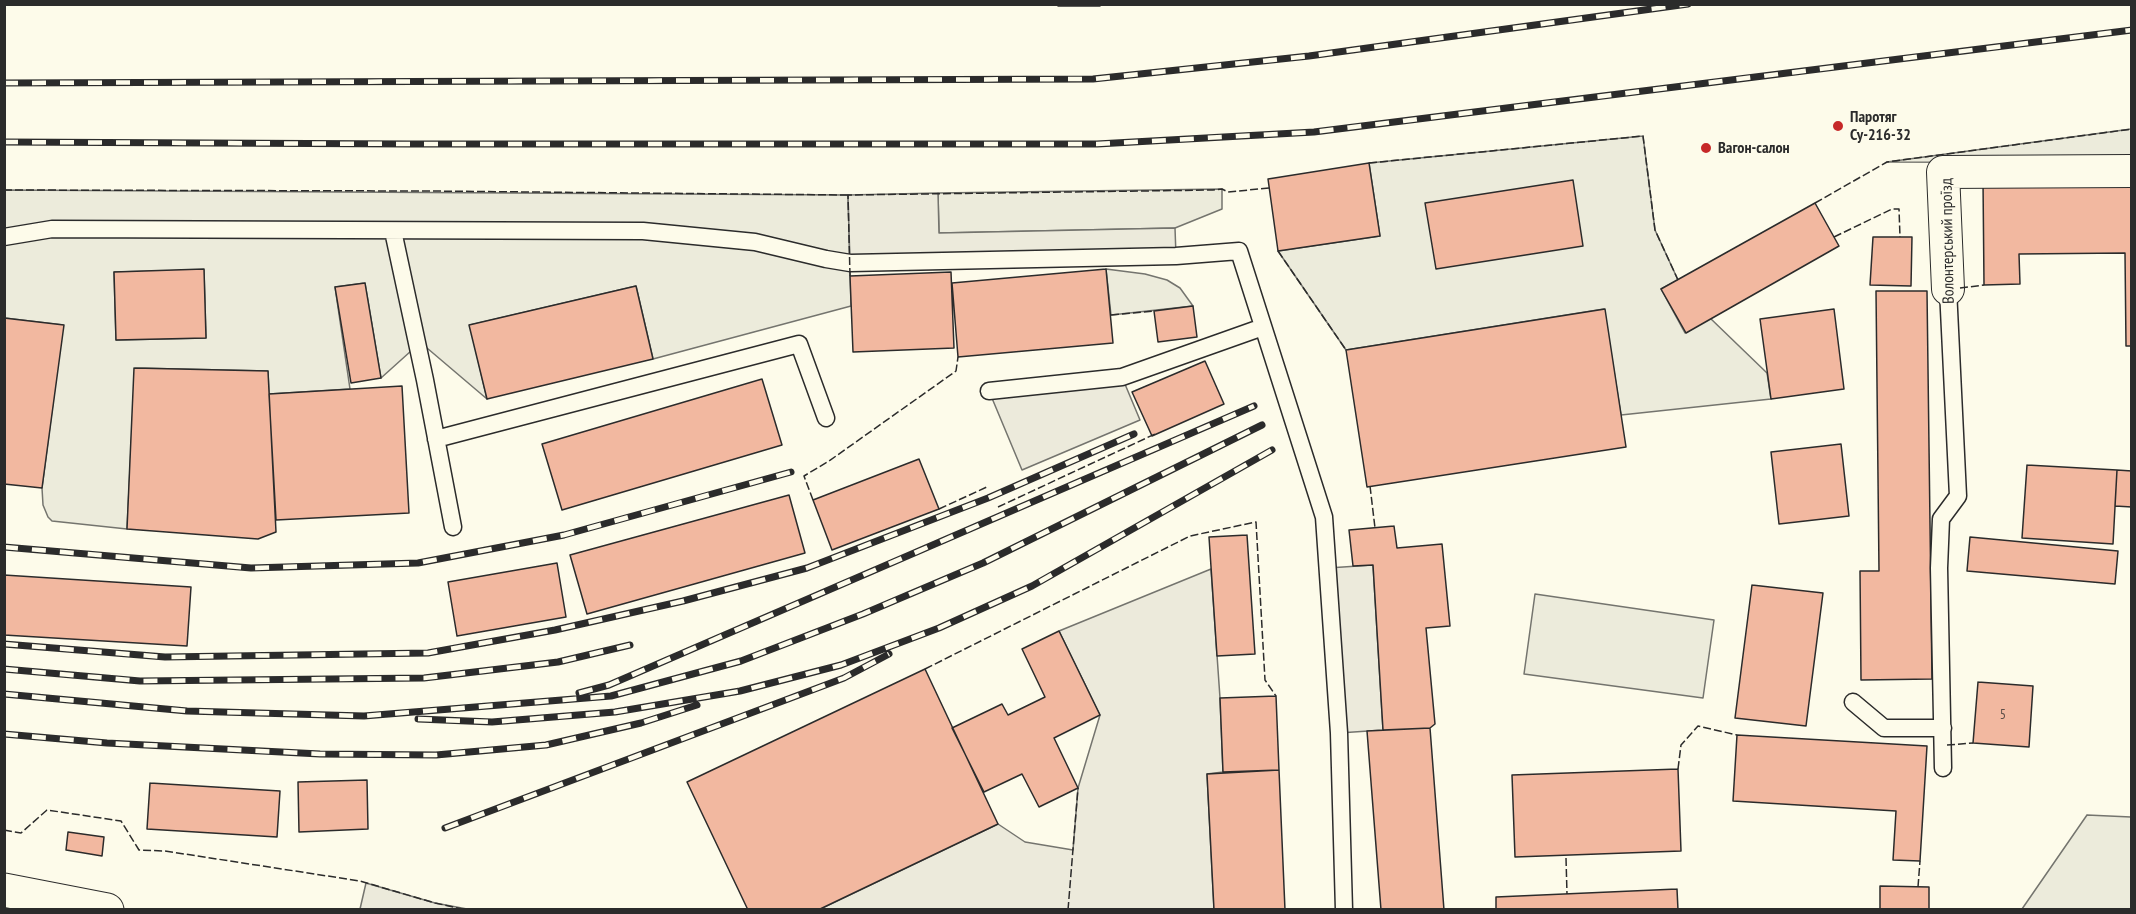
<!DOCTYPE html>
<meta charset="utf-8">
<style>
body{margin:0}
#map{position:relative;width:2136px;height:914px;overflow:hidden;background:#fdfbea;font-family:"PT Sans Narrow",sans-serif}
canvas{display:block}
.frame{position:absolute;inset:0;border:6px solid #2b2b2b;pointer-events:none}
</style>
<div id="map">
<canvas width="2136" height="914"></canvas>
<div class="frame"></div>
</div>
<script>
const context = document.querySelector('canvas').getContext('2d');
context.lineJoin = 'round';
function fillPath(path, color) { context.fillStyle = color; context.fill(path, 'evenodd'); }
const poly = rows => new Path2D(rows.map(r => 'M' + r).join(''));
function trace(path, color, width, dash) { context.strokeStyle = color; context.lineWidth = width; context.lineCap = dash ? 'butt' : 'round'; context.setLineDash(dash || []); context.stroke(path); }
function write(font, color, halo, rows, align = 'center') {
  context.font = font + ' "PT Sans Narrow",sans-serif'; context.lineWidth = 4.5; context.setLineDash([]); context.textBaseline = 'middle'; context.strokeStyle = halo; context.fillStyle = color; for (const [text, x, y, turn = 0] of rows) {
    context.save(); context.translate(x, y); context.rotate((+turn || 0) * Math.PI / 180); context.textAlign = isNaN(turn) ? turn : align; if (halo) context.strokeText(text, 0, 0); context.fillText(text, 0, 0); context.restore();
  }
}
const green = poly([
 [2131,129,2131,163,1887,162,2131,129],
 [1643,136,1655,230,1678,280,1661,289,1685,333,1710,318,1767,373,1771,399,1621,415,1604,309,1346,350,1278,251,1380,236,1369,163,1643,136],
 [1222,189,1222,209,1175,228,939,233,938,193,1222,189],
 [5,190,848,195,851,306,653,359,636,286,470,325,487,399,427,348,411,351,381,378,365,283,335,287,350,389,269,394,268,371,135,368,127,529,52,521,48,517,43,505,42,488,63,325,5,318,5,190],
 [204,270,206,338,116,340,114,272,204,270],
 [1106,269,1145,274,1167,280,1180,288,1193,306,1111,315,1106,269],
 [1535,594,1714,620,1703,698,1524,674,1535,594],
 [2087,815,2131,817,2131,909,2022,909,2087,815]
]);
const parking = poly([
 [938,193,939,233,1175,228,1176,256,850,263,848,195,938,193],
 [1122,377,1140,420,1022,470,989,391,1122,377],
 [1373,565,1383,730,1339,733,1328,568,1373,565],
 [1211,569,1220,698,1223,772,1207,774,1214,909,818,910,998,824,1025,842,1073,850,1078,788,1100,715,1059,631,1211,569],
 [366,883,435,903,467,909,360,909,366,883]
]);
const building = poly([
 [1058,4,1100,4,1100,6,1058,6,1058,4],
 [1369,163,1380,236,1278,251,1268,179,1369,163],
 [2132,179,2132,346,2126,346,2125,253,2019,254,2020,284,1984,285,1983,181,2132,179],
 [1573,180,1583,246,1436,269,1425,203,1573,180],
 [1815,203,1839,246,1686,333,1661,289,1815,203],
 [1873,237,1912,237,1911,286,1870,285,1873,237],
 [204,269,206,338,116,340,114,272,204,269],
 [1106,269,1113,343,958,357,952,283,1106,269],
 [951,272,954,348,853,352,850,276,951,272],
 [365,283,381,378,351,383,335,287,365,283],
 [636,286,653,359,487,399,469,325,636,286],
 [1876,291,1927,291,1932,679,1861,680,1860,571,1879,571,1876,291],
 [1193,306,1197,337,1158,342,1154,311,1193,306],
 [1605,309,1626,447,1367,487,1346,350,1605,309],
 [1834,309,1844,389,1771,399,1760,319,1834,309],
 [4,318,64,325,42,488,4,484,4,318],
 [1205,361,1224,404,1152,436,1132,392,1205,361],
 [134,368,268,371,276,532,258,539,127,529,134,368],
 [762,379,782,445,562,510,542,444,762,379],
 [402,386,409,513,276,520,269,394,402,386],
 [1841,444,1849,516,1779,524,1771,452,1841,444],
 [919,459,939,509,832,550,813,500,919,459],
 [2027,465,2117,470,2113,544,2022,538,2027,465],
 [2117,470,2132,471,2132,507,2115,506,2117,470],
 [789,495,805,553,587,614,570,555,789,495],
 [1394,526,1397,548,1442,544,1450,626,1426,628,1435,724,1430,728,1383,730,1373,565,1353,566,1349,530,1394,526],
 [1247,535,1255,654,1217,656,1209,537,1247,535],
 [1970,537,2118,551,2115,584,1967,571,1970,537],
 [557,563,566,617,457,636,448,582,557,563],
 [4,575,191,587,187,646,4,635,4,575],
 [1752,585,1823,593,1806,726,1735,718,1752,585],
 [1059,631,1100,715,1054,738,1078,788,1039,807,1022,774,984,792,952,728,1002,704,1008,715,1045,697,1022,649,1059,631],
 [925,669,998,824,818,910,748,910,687,782,925,669],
 [1978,682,2033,686,2029,747,1973,743,1978,682],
 [1276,696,1279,770,1223,772,1220,698,1276,696],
 [1430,728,1444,910,1381,910,1367,731,1430,728],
 [1737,735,1927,746,1920,861,1893,860,1896,811,1733,801,1737,735],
 [1678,769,1681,851,1515,857,1512,775,1678,769],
 [1279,770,1285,910,1214,910,1207,774,1279,770],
 [367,780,368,829,299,832,298,782,367,780],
 [150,783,280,791,277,837,147,829,150,783],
 [68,832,104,837,102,856,66,850,68,832],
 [1880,886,1929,887,1929,910,1880,910,1880,886],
 [1677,889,1678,910,1496,910,1496,897,1677,889]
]);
const lane = poly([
 [393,231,425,380,453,527],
 [4,237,52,229,643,231,755,242,826,259,850,263,1176,256,1239,251,1324,517,1339,733,1344,910],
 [989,391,1122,377,1263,327],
 [436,439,799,344,826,418],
 [1853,702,1884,728,1943,728],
 [1943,768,1939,568,1941,519,1958,496,1948,289]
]);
const street = poly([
 [1948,289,1943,172,2132,171]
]);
const secondary = poly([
 [4,890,107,910]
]);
const rail = poly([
 [4,83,1093,79,1309,56,1688,4],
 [4,142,410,144,1097,144,1314,132,2132,30],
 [4,547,251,568,418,563,564,535,791,472],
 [4,644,165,657,428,653,555,630,683,601,807,568,988,498,1134,434],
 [4,669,140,681,424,678,558,662,630,645],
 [579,693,609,685,1254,406],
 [4,694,187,711,364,716,611,696,741,661,863,614,983,563,1262,425],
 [418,719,492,722,615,712,740,691,841,665,939,628,1032,586,1272,450],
 [4,734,107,743,320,754,436,755,546,745,641,723,697,705],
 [445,828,844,678,889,654]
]);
const fence = poly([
 [1369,163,1643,136,1655,230,1678,280],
 [4,190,428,191,848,195],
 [1815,203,1887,162,2132,129],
 [1834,237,1892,209,1899,209,1900,237],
 [1278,251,1346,350],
 [850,276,848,195,1213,190,1222,189,1228,192,1269,188],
 [1960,288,1984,285],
 [1111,315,1154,311],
 [1370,486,1375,528],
 [813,500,804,476,829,461,956,371,958,357],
 [998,507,1155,434],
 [939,509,989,486],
 [925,669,1190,536,1256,522,1265,680,1276,696],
 [1947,745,1973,743],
 [1678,769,1681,745,1698,726,1737,735],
 [4,830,21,833,47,810,121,821,139,850,165,851,360,881,435,903,467,910],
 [1566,858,1567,894],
 [1918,887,1920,861],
 [1068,910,1078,788]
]);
const markers = [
 [1838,126,6,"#c62828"],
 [1706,148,6,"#c62828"]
];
const numberNames = [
 ["5",2003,715]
];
const poiNames = [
 ["Паротяг",1850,117],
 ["Су-216-32",1850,135],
 ["Вагон-салон",1718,148]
];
const streetNames = [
 ["Волонтерський проїзд",1948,241,-91]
];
fillPath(green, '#ecebdb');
trace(green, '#74746e', 1.5);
fillPath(parking, '#eceadb');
trace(parking, '#74746e', 1.5);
fillPath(building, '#f2b8a0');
trace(building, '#2b2b2b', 1.5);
trace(lane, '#2b2b2b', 19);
trace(street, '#2b2b2b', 34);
trace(secondary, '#2b2b2b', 35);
trace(lane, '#fdfbea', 16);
trace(street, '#fdfbea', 32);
trace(secondary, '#fdfbea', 33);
trace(rail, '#2b2b2b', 7);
trace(rail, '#fdfbea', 4.5, [14]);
trace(fence, '#2b2b2b', 1.5, [8, 3]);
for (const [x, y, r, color] of markers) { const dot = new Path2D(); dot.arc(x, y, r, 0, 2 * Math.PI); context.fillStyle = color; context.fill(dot); trace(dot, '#fdfbea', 2); }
write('14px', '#5d4e48', null, numberNames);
write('bold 16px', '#2b2b2b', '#fdfbea', poiNames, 'left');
write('16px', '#2b2b2b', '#fdfbea', streetNames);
</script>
